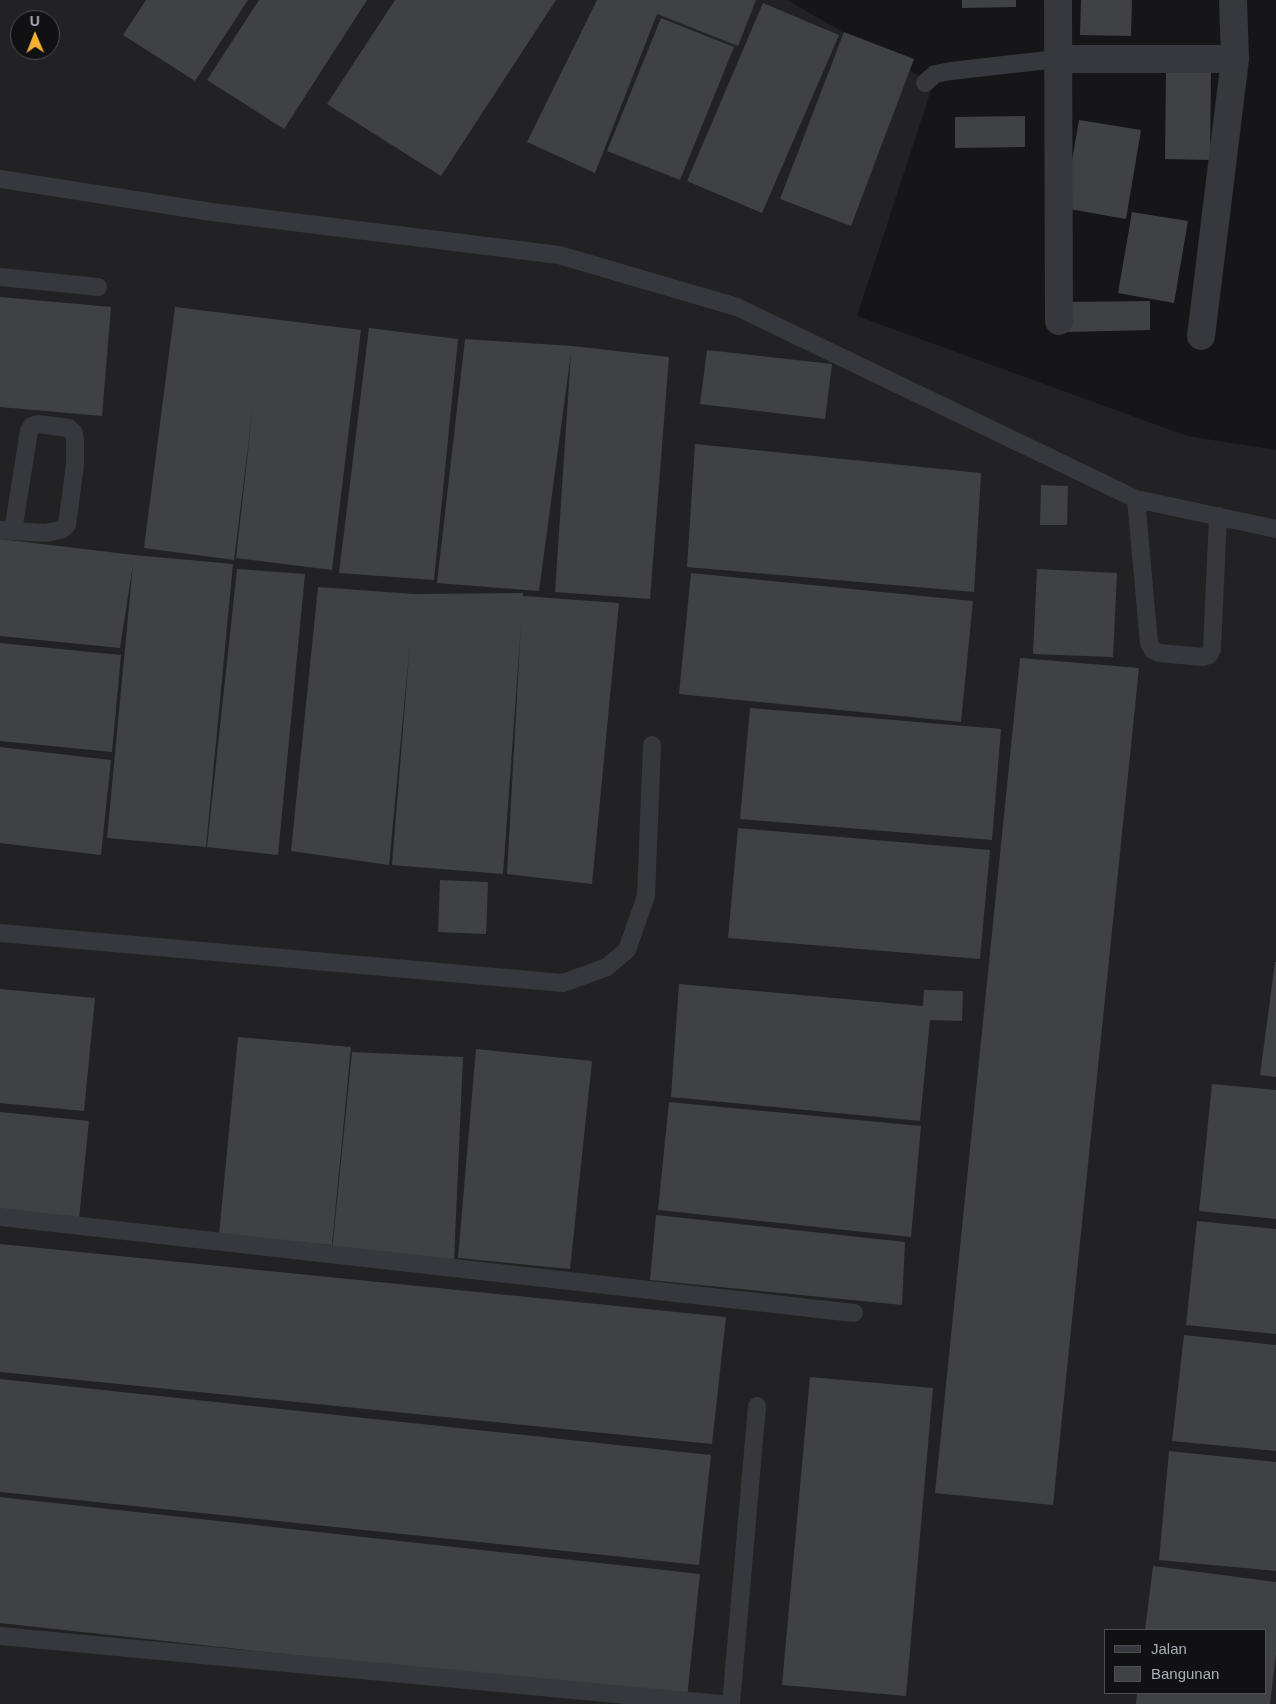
<!DOCTYPE html>
<style>
body{margin:0}
#map{position:relative;width:1276px;height:1704px;overflow:hidden;background:#161618;font-family:Helvetica,sans-serif}
canvas{display:block}
.legend{position:absolute;left:1104px;top:1629px;width:162px;height:65px;box-sizing:border-box;background:#111113;border:1px solid #4d4f55;margin:0;padding:6px 9px;list-style:none;font-size:15px;color:#a8adb8}
.legend li{display:flex;align-items:center;gap:10px;height:25px}
.legend b{width:25px;border:1px solid #4d4f55}
.north{position:absolute;left:10px;top:10px;width:50px;height:50px;box-sizing:border-box;background:#111113;border:1px solid #4d4f55;border-radius:50%;rotate:359deg;font-size:14px;font-weight:700;line-height:20px;text-align:center;color:#a8adb8}
.north::after{content:'';display:block;margin:auto;width:18px;height:22px;background:#f2b134;clip-path:polygon(50% 0,100% 100%,50% 72%,0 100%)}
</style>
<div id="map">
<canvas width="1276" height="1704"></canvas>
<ul class="legend">
<li><b style="height:6px;background:#37383d"></b>Jalan</li>
<li><b style="height:14px;background:#404145"></b>Bangunan</li>
</ul>
<div class="north">U</div>
</div>
<script>
const context = document.querySelector('canvas').getContext('2d');
context.lineJoin = 'round';
function fillPath(path, color) { context.fillStyle = color; context.fill(path, 'evenodd'); }
const poly = rows => new Path2D(rows.map(r => 'M' + r).join(''));
function trace(path, color, width, dash) { context.strokeStyle = color; context.lineWidth = width; context.lineCap = dash ? 'butt' : 'round'; context.setLineDash(dash || []); context.stroke(path); }
const built = poly([
 [0,0,787,0,933,84,857,316,1187,436,1276,450,1276,1704,0,1704],
 [20,20,50,20,50,50,20,50],
 [1105,1630,1265,1630,1265,1693,1105,1693]
]);
const building = poly([
 [146,0,248,0,195,81,123,35],
 [259,0,367,0,284,129,207,80],
 [395,0,556,0,441,176,327,104],
 [597,0,756,0,738,46,657,14,595,173,527,142],
 [962,0,1016,0,1016,7,962,8],
 [1081,0,1132,0,1131,36,1080,35],
 [763,3,839,35,762,213,687,181],
 [661,18,734,47,680,180,607,151],
 [844,32,914,59,851,226,780,199],
 [1166,70,1211,71,1210,160,1165,159],
 [1025,116,1025,147,955,148,955,117],
 [1079,120,1141,130,1126,219,1064,208],
 [1132,212,1188,221,1174,303,1118,293],
 [0,297,111,307,102,416,0,407],
 [1150,301,1150,330,1066,332,1065,302],
 [175,307,361,330,332,570,236,558,253,407,234,560,144,548],
 [369,328,458,339,434,580,339,573],
 [465,339,572,346,669,357,650,599,555,592,571,353,539,591,437,583],
 [707,350,832,364,825,419,700,404],
 [695,444,981,473,974,592,687,567],
 [1041,485,1068,486,1067,525,1040,525],
 [0,539,134,555,233,564,206,847,107,838,133,564,120,648,0,636],
 [237,569,305,574,278,855,207,847],
 [1037,569,1117,573,1113,657,1033,654],
 [691,573,973,601,961,722,679,694],
 [318,587,414,594,523,593,523,596,619,603,592,884,507,874,521,625,503,874,392,865,410,643,389,865,291,851],
 [0,643,121,655,112,752,0,741],
 [1020,658,1139,668,1053,1505,935,1493],
 [750,708,1001,729,992,840,740,819],
 [0,747,111,760,101,855,0,843],
 [738,828,990,850,980,959,728,938],
 [440,880,488,882,486,934,438,932],
 [1275,962,1276,962,1276,1077,1260,1075],
 [679,984,923,1006,924,990,963,991,962,1021,930,1020,920,1121,671,1097],
 [0,989,95,998,84,1111,0,1103],
 [238,1037,351,1047,332,1245,219,1235],
 [476,1049,592,1061,570,1269,458,1258],
 [352,1052,463,1057,454,1261,332,1251],
 [1212,1084,1276,1090,1276,1219,1199,1211],
 [669,1102,921,1126,911,1237,658,1210],
 [0,1112,89,1121,79,1219,0,1211],
 [656,1215,905,1242,902,1305,650,1280],
 [1197,1221,1276,1229,1276,1334,1186,1325],
 [0,1244,726,1317,712,1444,0,1372],
 [1184,1335,1276,1345,1276,1451,1172,1441],
 [810,1377,933,1388,906,1696,782,1685],
 [0,1379,711,1455,699,1565,0,1492],
 [1169,1451,1276,1462,1276,1571,1159,1560],
 [0,1497,700,1574,687,1698,0,1623],
 [1153,1566,1276,1582,1276,1654,1270,1704,1136,1704,1137,1693,1265,1693,1265,1630,1145,1630]
]);
const service = poly([
 [925,83,935,74,951,71,1057,59],
 [0,179,212,212,559,255,737,307,1136,499,1276,529],
 [0,277,98,287],
 [1136,499,1149,643,1153,650,1159,653,1203,657,1209,655,1212,649,1218,516],
 [0,530,13,531,45,533,61,530,67,525,75,465,75,440,74,433,69,428,38,424,32,426,29,431,13,531],
 [0,933,563,983,607,967,627,950,646,896,652,745],
 [0,1217,854,1313],
 [0,1636,721,1704],
 [731,1704,757,1406]
]);
const minor = poly([
 [1058,0,1059,321],
 [1057,59,1235,59],
 [1201,336,1235,59,1233,0]
]);
fillPath(built, '#222225');
fillPath(building, '#404145');
trace(service, '#37383d', 18);
trace(minor, '#37383d', 28);
</script>
